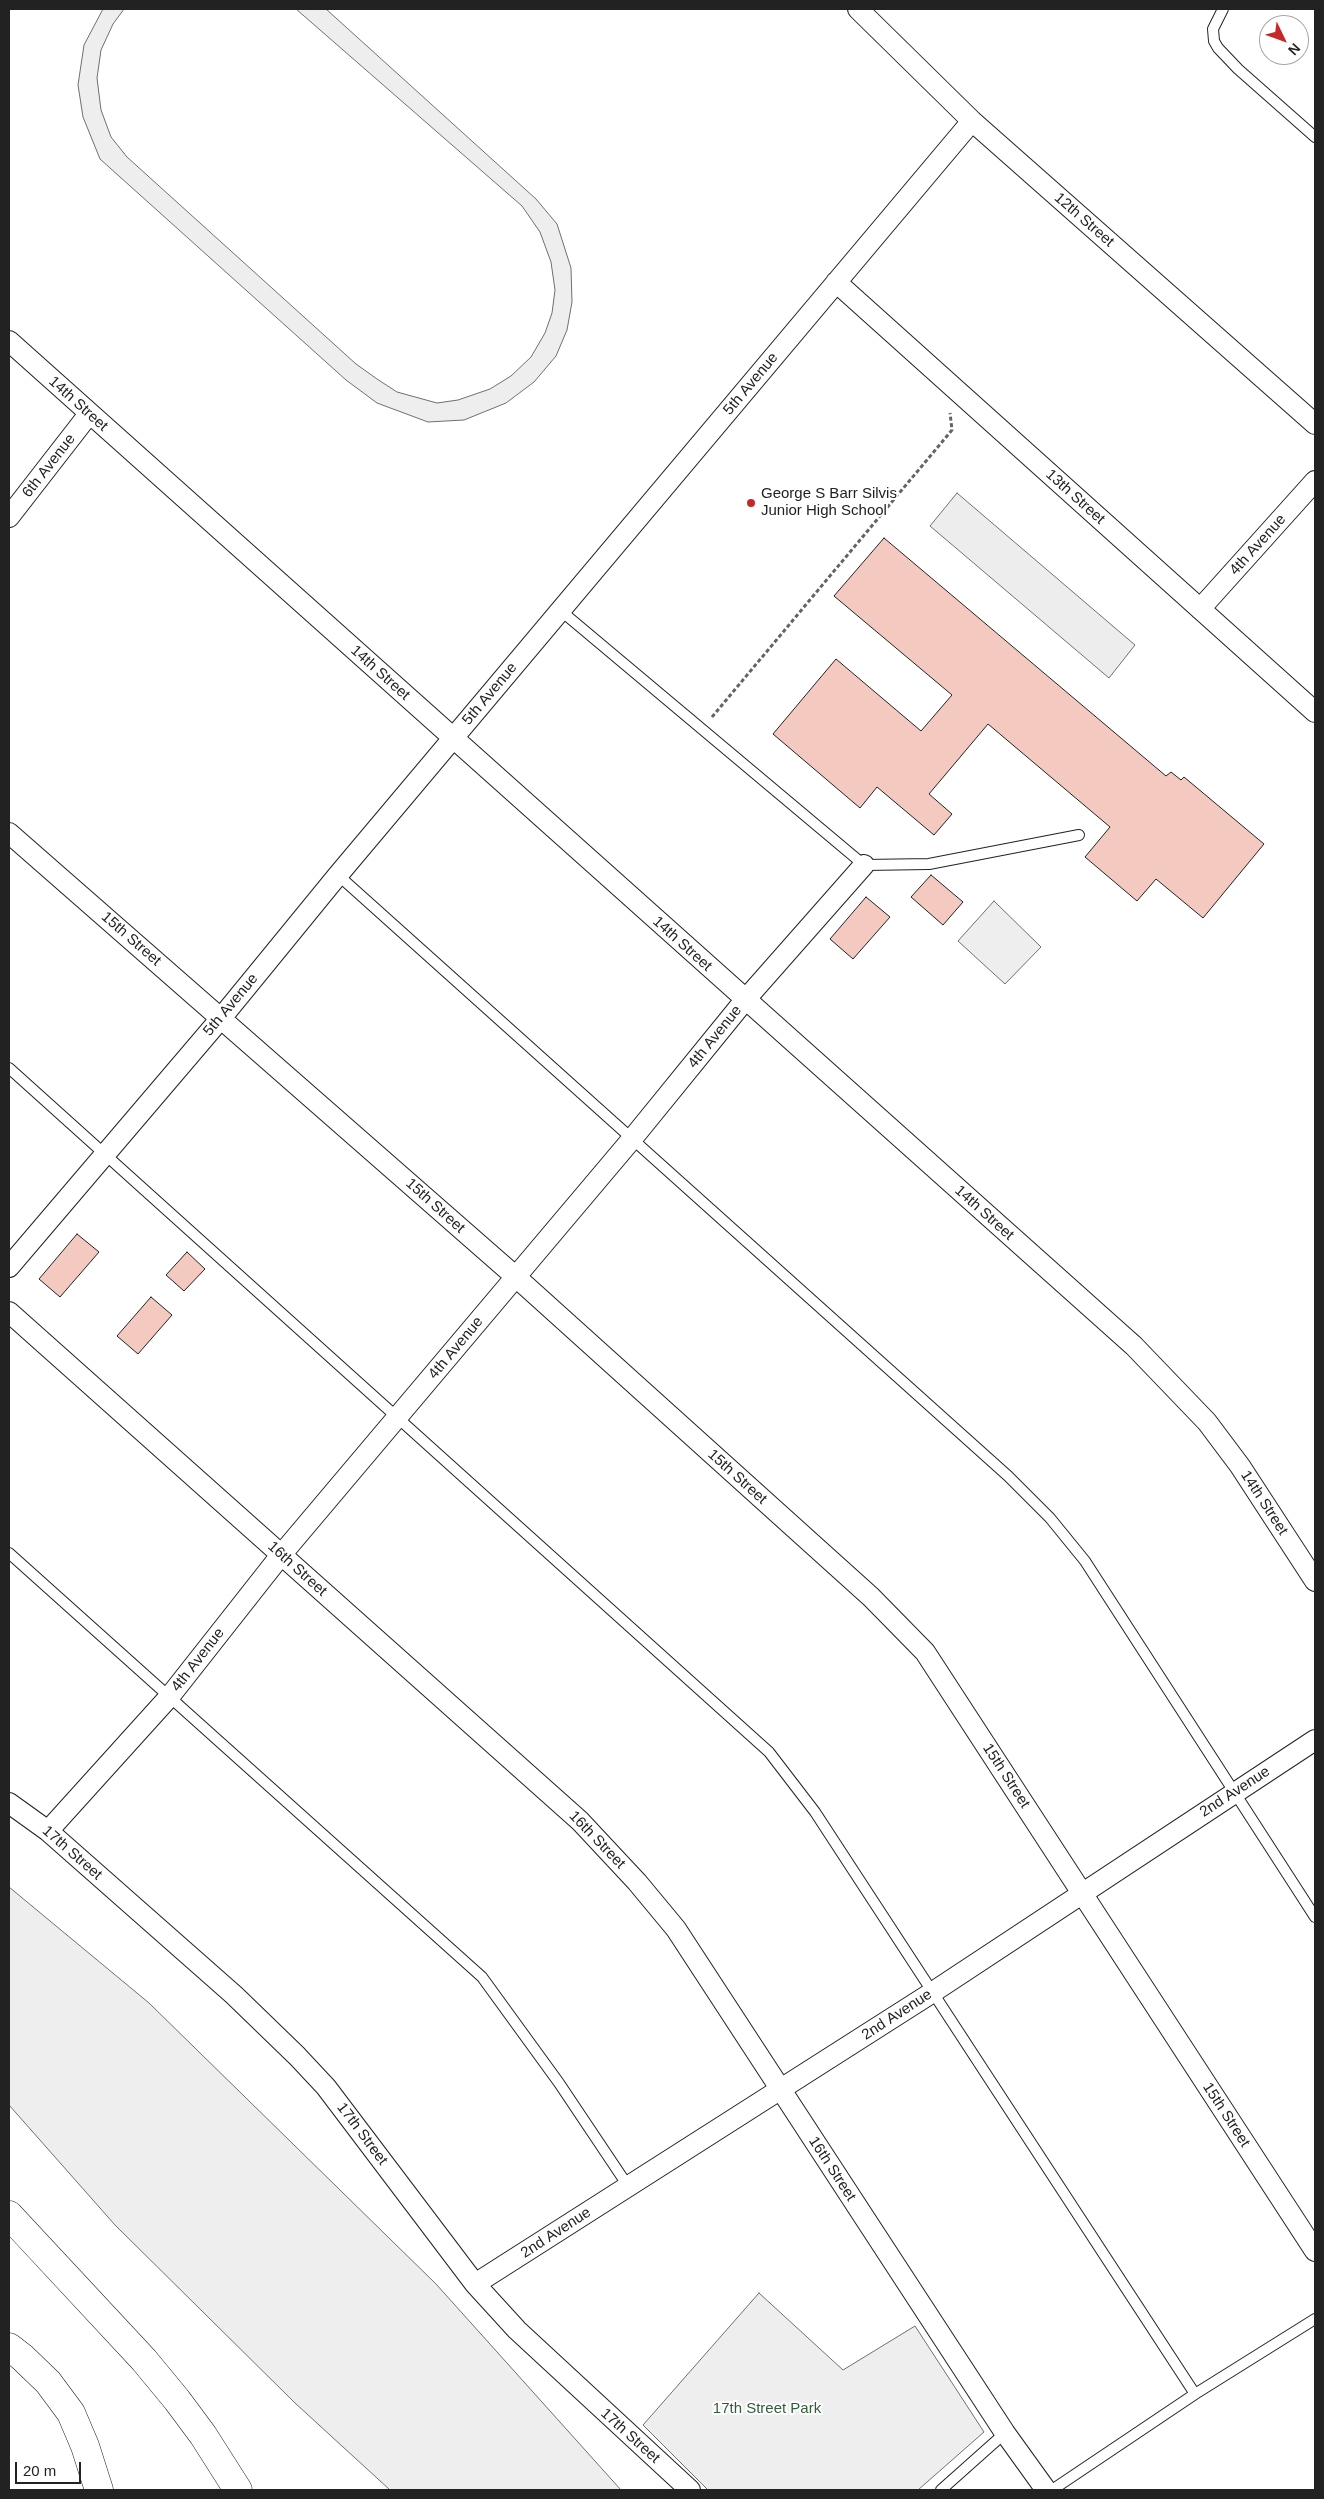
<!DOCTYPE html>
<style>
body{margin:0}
#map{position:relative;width:1324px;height:2499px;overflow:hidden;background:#fff;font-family:Helvetica,sans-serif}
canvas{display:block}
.frame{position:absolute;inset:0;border:10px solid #222;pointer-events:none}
.north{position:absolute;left:1259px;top:15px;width:50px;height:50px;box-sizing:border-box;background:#fff;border:1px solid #a7a7a7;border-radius:50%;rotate:132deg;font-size:14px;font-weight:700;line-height:20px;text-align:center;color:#222}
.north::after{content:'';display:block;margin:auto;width:18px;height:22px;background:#c62828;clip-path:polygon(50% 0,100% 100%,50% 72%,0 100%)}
.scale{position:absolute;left:15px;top:2462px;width:66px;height:22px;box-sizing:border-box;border:2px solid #222;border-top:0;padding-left:6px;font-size:15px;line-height:18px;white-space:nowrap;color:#222;-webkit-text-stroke:4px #fff;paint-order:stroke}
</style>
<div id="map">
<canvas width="1324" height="2499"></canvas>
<div class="frame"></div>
<div class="north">N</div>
<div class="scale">20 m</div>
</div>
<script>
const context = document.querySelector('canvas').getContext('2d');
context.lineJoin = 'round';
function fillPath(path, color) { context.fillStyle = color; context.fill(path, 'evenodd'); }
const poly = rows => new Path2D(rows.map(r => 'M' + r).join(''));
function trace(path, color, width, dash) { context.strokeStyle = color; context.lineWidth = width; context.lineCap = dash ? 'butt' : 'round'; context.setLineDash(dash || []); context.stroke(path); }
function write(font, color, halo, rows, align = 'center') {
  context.font = font + ' Helvetica,sans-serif'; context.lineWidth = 4; context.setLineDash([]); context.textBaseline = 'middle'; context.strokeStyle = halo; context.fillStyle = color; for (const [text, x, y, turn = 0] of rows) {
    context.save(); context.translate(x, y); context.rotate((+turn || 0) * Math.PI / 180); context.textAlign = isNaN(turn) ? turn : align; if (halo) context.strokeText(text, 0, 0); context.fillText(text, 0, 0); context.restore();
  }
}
const green = poly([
 [103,9,124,9,113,24,101,50,97,78,101,110,111,137,127,157,356,364,377,379,397,392,437,403,458,400,490,389,511,376,531,357,545,333,552,313,555,290,551,262,540,232,522,206,296,9,326,9,536,199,557,224,571,268,572,302,567,330,556,356,534,382,506,403,464,420,428,422,377,403,346,380,100,159,83,117,78,85,84,45,103,9],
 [994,901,1041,947,1005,984,958,941,994,901],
 [9,1887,149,2003,436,2284,621,2490,390,2490,295,2403,115,2225,9,2105,9,1887],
 [759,2293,843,2370,915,2326,984,2432,918,2490,708,2490,643,2425,759,2293]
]);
const parking = poly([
 [957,493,1135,645,1109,678,930,526,957,493]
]);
const building = poly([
 [884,538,1166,776,1171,772,1181,780,1184,777,1264,844,1203,918,1156,879,1137,901,1085,857,1110,827,988,724,929,794,952,814,934,835,877,787,860,808,773,734,836,659,921,731,952,695,834,596,884,538],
 [931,875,963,902,943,925,911,897,931,875],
 [866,897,890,917,853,959,830,939,866,897],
 [77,1234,99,1252,60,1297,39,1279,77,1234],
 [187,1252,205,1269,184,1291,166,1275,187,1252],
 [151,1297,172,1315,138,1354,117,1336,151,1297]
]);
const path = poly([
 [712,717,952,430,950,413]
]);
const service = poly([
 [1223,9,1213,29,1214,41,1218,48,1238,69,1315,137],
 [560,610,864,865,929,864,1079,835],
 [338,875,1008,1476,1050,1518,1085,1561,1315,1917],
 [9,1068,769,1752,815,1812,1195,2394],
 [9,1553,482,1977,559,2083,628,2186],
 [941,2490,1005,2433],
 [1052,2490,1195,2394,1315,2319]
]);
const minor = poly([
 [858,9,972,121,1315,424],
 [836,282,1315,712],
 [9,341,1134,1346,1207,1422,1240,1466,1315,1581],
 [9,517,89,414],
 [1200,609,1315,481],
 [9,833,516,1277,871,1597,925,1652,1315,2251],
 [9,1267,222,1017,338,875,972,121],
 [9,1312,580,1821,637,1882,676,1929,1005,2433,1046,2490],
 [9,1803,48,1831,234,1995,297,2056,326,2087,475,2284,517,2330,690,2490],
 [48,1831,170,1696,281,1555,632,1139,745,1000,864,865],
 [475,2284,933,1992,1315,1740]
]);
const trunk = poly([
 [9,2215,144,2360,177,2400,203,2435,238,2490],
 [9,2347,22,2357,48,2382,71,2413,85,2446,99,2490]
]);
const markers = [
 [751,503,5,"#c62828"]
];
const streetNames = [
 ["12th Street",1084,220,41],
 ["5th Avenue",751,384,-50],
 ["14th Street",78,404,42],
 ["6th Avenue",49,466,-52],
 ["13th Street",1075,497,42],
 ["4th Avenue",1258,545,-48],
 ["14th Street",380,673,42],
 ["5th Avenue",490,694,-50],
 ["15th Street",131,939,41],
 ["14th Street",682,944,42],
 ["5th Avenue",231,1005,-50],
 ["4th Avenue",715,1037,-51],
 ["15th Street",435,1206,42],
 ["14th Street",984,1213,42],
 ["4th Avenue",456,1348,-50],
 ["15th Street",737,1477,42],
 ["14th Street",1264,1503,57],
 ["16th Street",297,1569,42],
 ["4th Avenue",198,1660,-52],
 ["15th Street",1006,1776,57],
 ["2nd Avenue",1235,1792,-33],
 ["16th Street",597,1840,46],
 ["17th Street",72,1853,41],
 ["2nd Avenue",897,2015,-33],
 ["15th Street",1226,2115,57],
 ["17th Street",362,2134,53],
 ["16th Street",832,2169,57],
 ["2nd Avenue",556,2233,-33],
 ["17th Street",630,2436,42]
];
const poiNames = [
 ["George S Barr Silvis",761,494],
 ["Junior High School",761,511]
];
const parkNames = [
 ["17th Street Park",767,2409]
];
fillPath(green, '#eee');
trace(green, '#6f6f6f', 1);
fillPath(parking, '#ededed');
trace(parking, '#6f6f6f', 1);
fillPath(building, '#f3c9c0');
trace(building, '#222', 1);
trace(service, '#222', 12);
trace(minor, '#222', 22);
trace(trunk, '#222', 29);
trace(path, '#646464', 3, [4, 2.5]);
trace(service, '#fff', 10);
trace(minor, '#fff', 20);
trace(trunk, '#fff', 28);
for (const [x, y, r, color] of markers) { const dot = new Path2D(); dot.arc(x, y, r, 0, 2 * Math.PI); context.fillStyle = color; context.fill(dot); trace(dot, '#fff', 2); }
write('15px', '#222', '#fff', streetNames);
write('15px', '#222', '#fff', poiNames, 'left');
write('15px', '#2f5e38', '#fff', parkNames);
</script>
